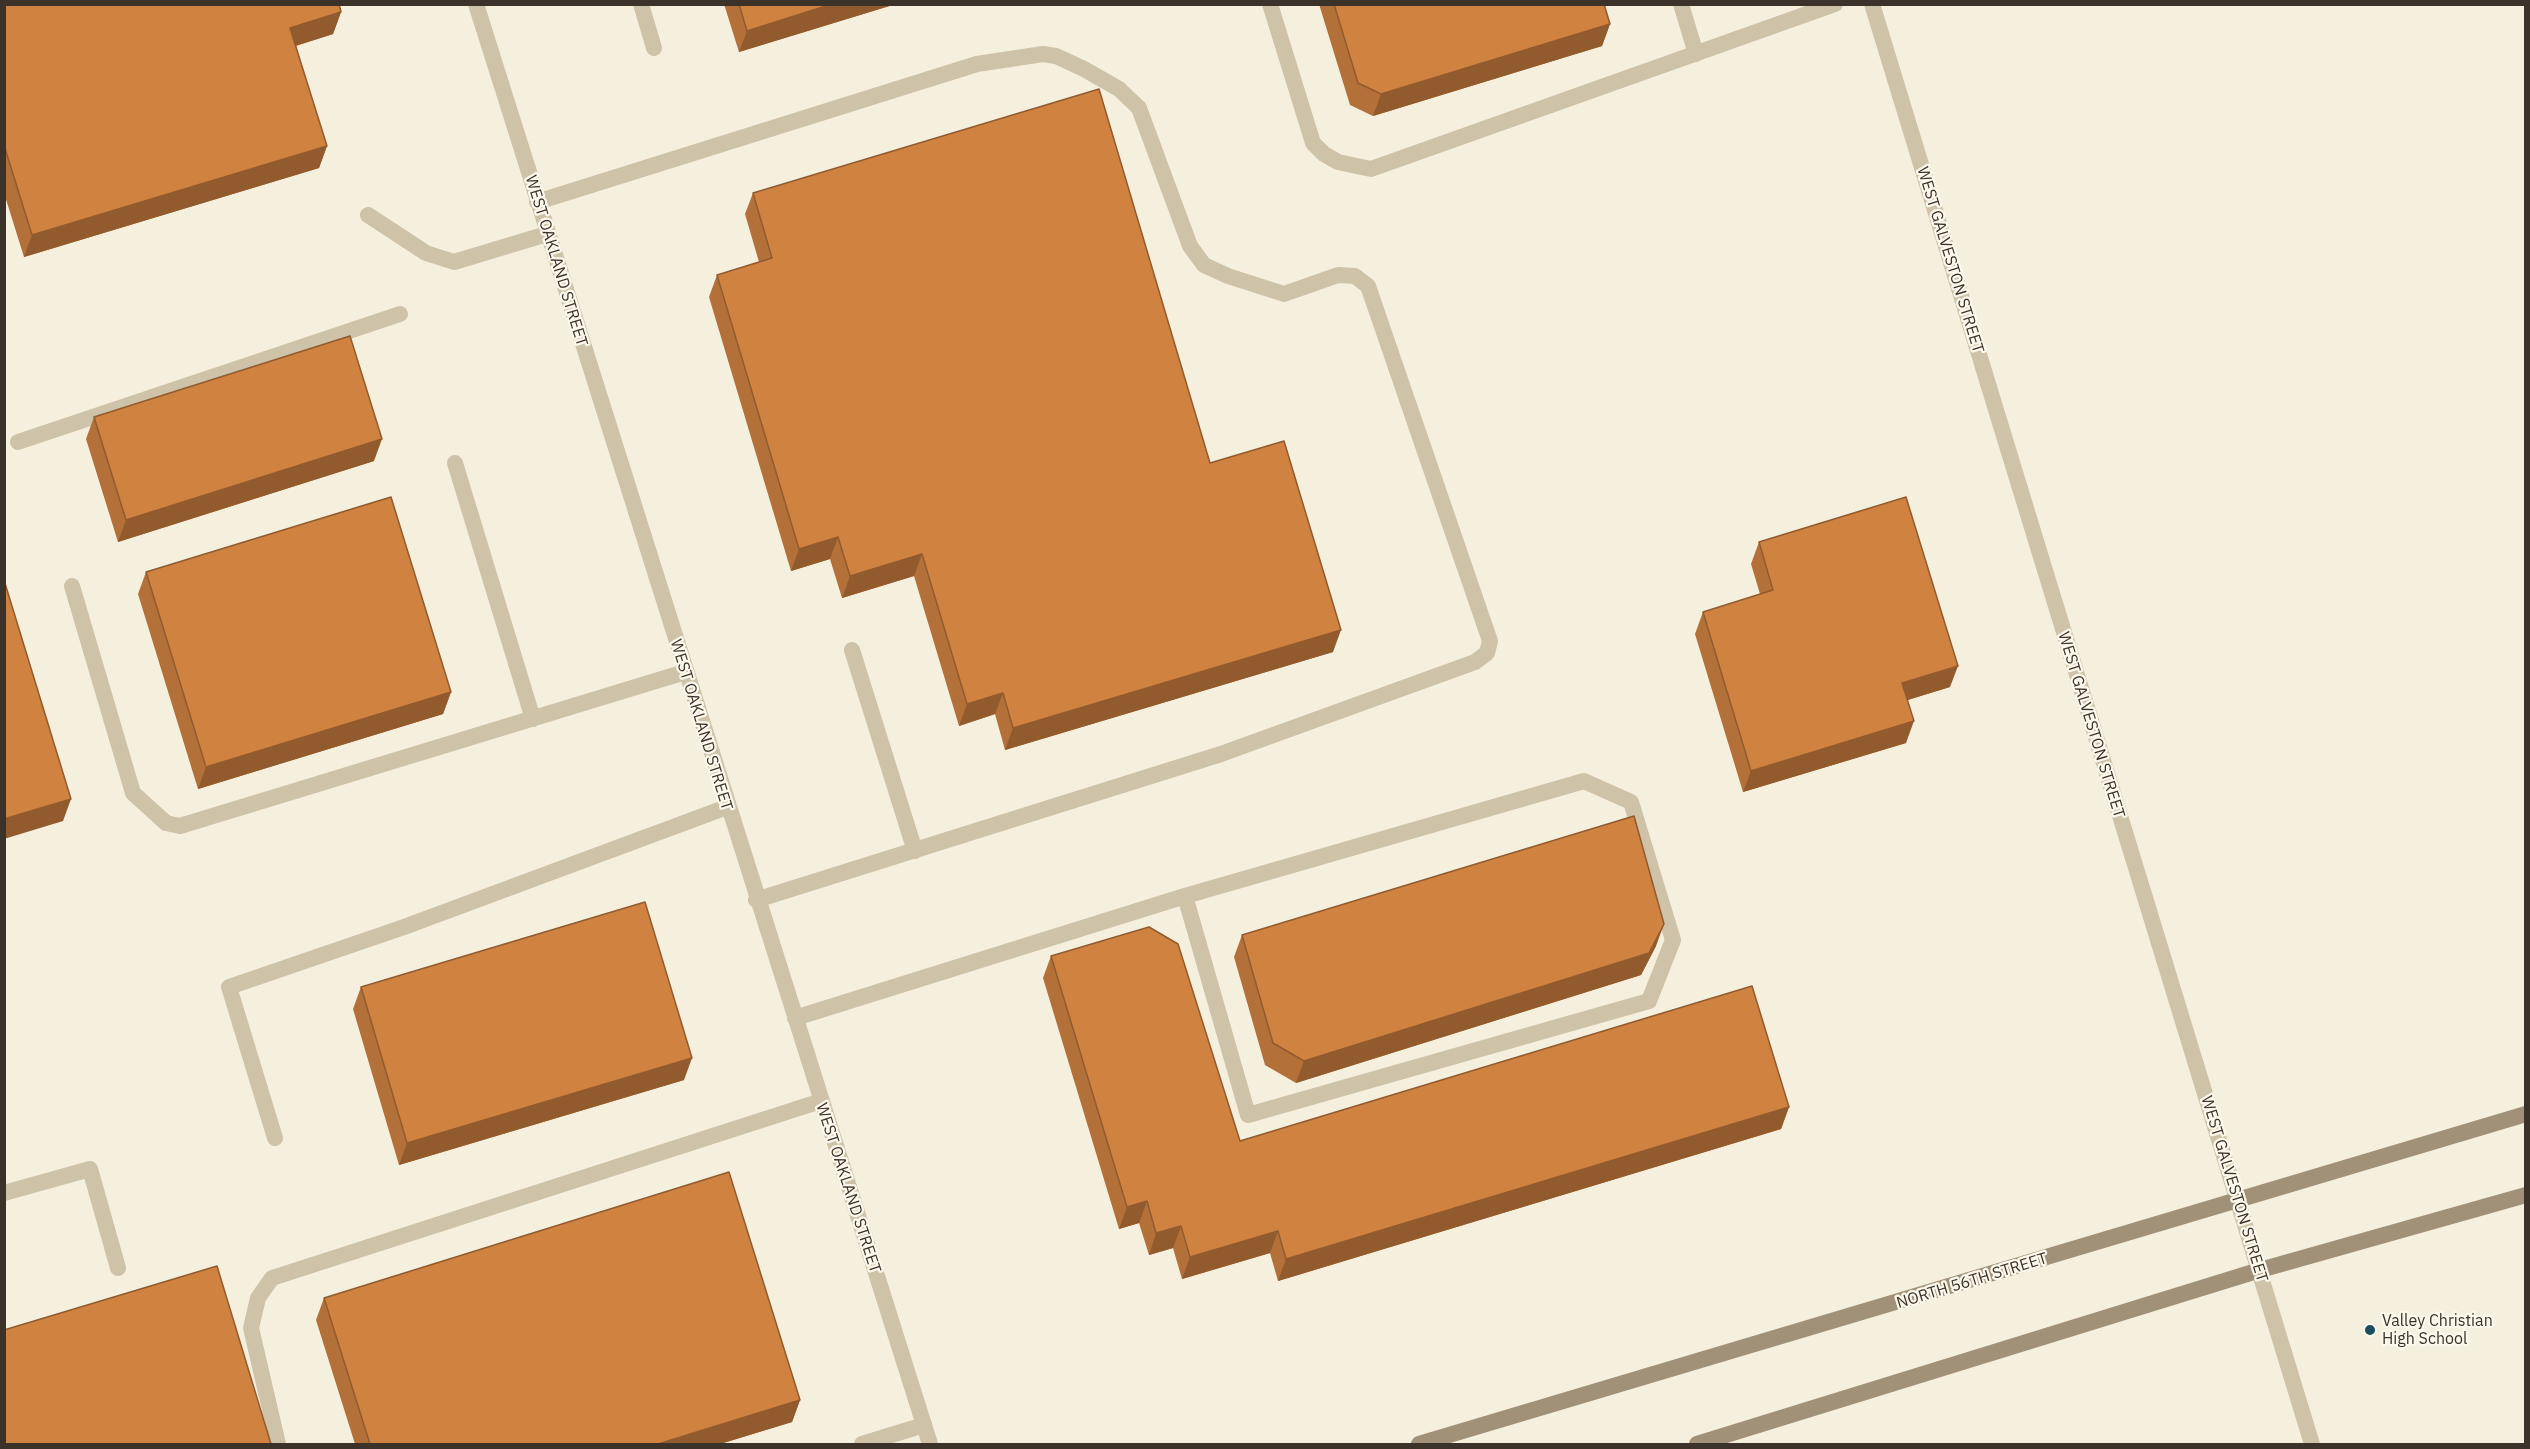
<!DOCTYPE html>
<style>
body{margin:0}
#map{position:relative;width:2530px;height:1449px;overflow:hidden;background:#f5efde;font-family:"IBM Plex Sans",sans-serif}
canvas{display:block}
.frame{position:absolute;inset:0;border:6px solid #3b3229;pointer-events:none}
</style>
<div id="map">
<canvas width="2530" height="1449"></canvas>
<div class="frame"></div>
</div>
<script>
const context = document.querySelector('canvas').getContext('2d');
context.lineJoin = 'round';
const poly = rows => new Path2D(rows.map(r => 'M' + r).join(''));
function trace(path, color, width, dash) { context.strokeStyle = color; context.lineWidth = width; context.lineCap = dash ? 'butt' : 'round'; context.setLineDash(dash || []); context.stroke(path); }
function fillPath(path, color) { context.fillStyle = color; context.fill(path, 'evenodd'); }
function write(font, color, halo, rows, align = 'center') {
  context.font = font + ' "IBM Plex Sans",sans-serif'; context.lineWidth = 4.5; context.setLineDash([]); context.textBaseline = 'middle'; context.strokeStyle = halo; context.fillStyle = color; for (const [text, x, y, turn = 0] of rows) {
    context.save(); context.translate(x, y); context.rotate((+turn || 0) * Math.PI / 180); context.textAlign = isNaN(turn) ? turn : align; if (halo) context.strokeText(text, 0, 0); context.fillText(text, 0, 0); context.restore();
  }
}
const service = poly([
 [641,4,654,48],
 [1270,4,1313,143,1324,154,1338,162,1371,169,1835,4],
 [1681,4,1696,54],
 [537,202,977,64,1043,54,1056,56,1084,69,1119,89,1139,108,1190,246,1204,265,1228,276,1284,294,1338,275,1355,276,1368,286,1490,641,1487,653,1475,662,1221,754,756,900],
 [368,215,426,253,454,262,547,234],
 [18,442,400,314],
 [455,463,533,719],
 [72,586,133,793,166,823,180,826,685,672],
 [852,650,915,851],
 [795,1018,1185,896,1584,781,1631,802,1673,940,1649,1001,1248,1115,1185,896],
 [275,1138,229,987,404,927,727,807],
 [4,1193,90,1169,118,1268],
 [278,1444,251,1328,258,1298,272,1278,821,1101],
 [862,1444,924,1425]
]);
const minor = poly([
 [476,4,930,1444],
 [1872,4,2312,1444]
]);
const secondary = poly([
 [1419,1444,2526,1114],
 [1697,1444,2260,1270,2526,1195]
]);
const wall = poly([
 [4,4,341,12,333,34,296,46,327,146,319,168,24,257,4,193],
 [724,4,896,4,739,52],
 [1319,4,1604,4,1610,24,1602,46,1373,116,1350,105],
 [753,193,1210,463,1333,652,1005,750,995,714,959,726,914,576,842,598,830,559,791,571,709,297,717,275,759,262,745,214],
 [94,417,374,461,118,542,86,439],
 [1759,542,1950,687,1908,700,1906,743,1743,792,1695,634,1703,612,1760,594,1751,564],
 [146,572,451,692,443,714,198,789,138,594],
 [1242,935,1656,946,1641,975,1296,1083,1265,1065,1234,957],
 [1051,956,1240,1141,1789,1107,1781,1129,1278,1281,1270,1253,1182,1279,1173,1248,1149,1255,1139,1223,1119,1229,1043,978],
 [361,987,684,1080,399,1165,353,1009],
 [324,1298,800,1400,792,1422,720,1444,355,1444,316,1320]
]);
const shadedWall = poly([
 [832,4,896,4,739,52,747,31],
 [341,12,333,34,282,50,290,28],
 [1610,24,1602,46,1373,116,1381,94],
 [327,146,319,168,24,257,32,235],
 [382,439,374,461,118,542,126,520],
 [838,537,830,559,791,571,799,549],
 [922,554,914,576,842,598,850,576],
 [1341,630,1333,652,1005,750,1013,728],
 [1958,666,1950,687,1894,704,1902,683],
 [451,692,443,714,198,789,206,767],
 [1003,693,995,714,959,726,967,704],
 [1914,721,1906,743,1743,792,1751,771],
 [71,799,63,821,4,839,4,819],
 [1664,924,1656,946,1641,975,1296,1083,1304,1061],
 [692,1058,684,1080,399,1165,407,1143],
 [1789,1107,1781,1129,1278,1281,1286,1259],
 [1147,1201,1139,1223,1119,1229,1127,1207],
 [1181,1226,1173,1248,1149,1255,1156,1233],
 [1278,1231,1270,1253,1182,1279,1190,1257],
 [800,1400,792,1422,720,1444,658,1444]
]);
const building = poly([
 [4,4,339,4,341,12,290,28,327,146,32,235,4,145,4,4],
 [739,4,832,4,747,31,739,4],
 [1334,4,1604,4,1610,24,1381,94,1358,83,1334,4],
 [1099,89,1210,463,1284,441,1341,630,1013,728,1003,693,967,704,922,554,850,576,838,537,799,549,717,275,772,258,753,193,1099,89],
 [350,336,382,439,126,520,94,417,350,336],
 [391,497,451,692,206,767,146,572,391,497],
 [1906,497,1958,666,1902,683,1914,721,1751,771,1703,612,1773,590,1759,542,1906,497],
 [4,580,71,799,4,819,4,580],
 [1634,816,1664,924,1649,953,1304,1061,1273,1043,1242,935,1634,816],
 [645,902,692,1058,407,1143,361,987,645,902],
 [1149,927,1178,944,1240,1141,1752,986,1789,1107,1286,1259,1278,1231,1190,1257,1181,1226,1156,1233,1147,1201,1127,1207,1051,956,1149,927],
 [729,1172,800,1400,658,1444,370,1444,324,1298,729,1172],
 [217,1266,271,1444,4,1444,4,1330,217,1266]
]);
const markers = [
 [2370,1330,6,"#1a4d60"]
];
const streetNames = [
 ["WEST GALVESTON STREET",1950,260,73],
 ["WEST OAKLAND STREET",556,261,73],
 ["WEST OAKLAND STREET",701,725,73],
 ["WEST GALVESTON STREET",2091,725,73],
 ["WEST OAKLAND STREET",848,1188,72],
 ["WEST GALVESTON STREET",2234,1189,73],
 ["NORTH 56TH STREET",1972,1281,-17]
];
const poiNames = [
 ["Valley Christian",2382,1321],
 ["High School",2382,1339]
];
trace(service, '#cec2a9', 16);
trace(minor, '#cec2a9', 16);
trace(secondary, '#a29179', 16);
fillPath(wall, '#b37038');
fillPath(shadedWall, '#925b2e');
fillPath(building, '#d08241');
trace(building, '#925b2e', 1.5);
for (const [x, y, r, color] of markers) { const dot = new Path2D(); dot.arc(x, y, r, 0, 2 * Math.PI); context.fillStyle = color; context.fill(dot); trace(dot, '#fcf8eb', 2); }
write('16px', '#3b3229', '#fcf8eb', streetNames);
write('16px', '#3b3229', '#fcf8eb', poiNames, 'left');
</script>
